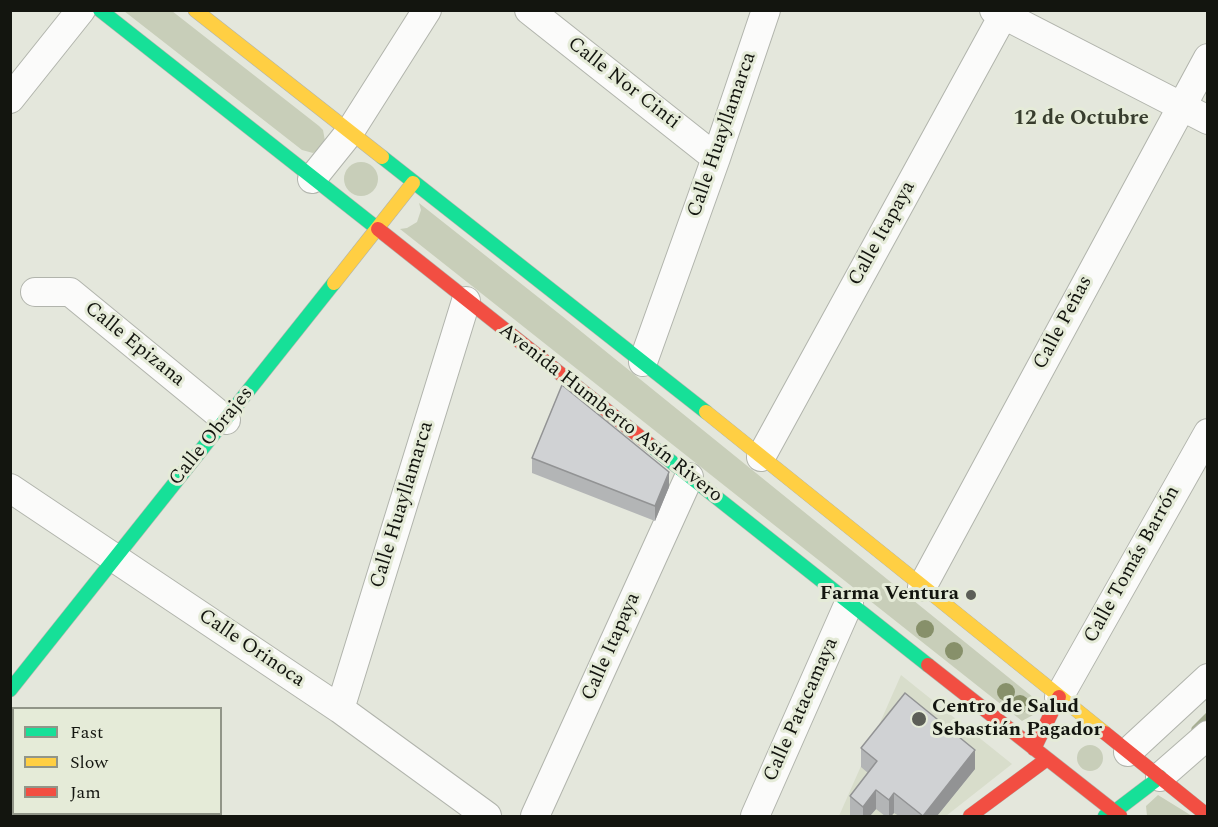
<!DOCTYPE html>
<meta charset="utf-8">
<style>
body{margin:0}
#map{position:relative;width:1218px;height:827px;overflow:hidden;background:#e4e7dc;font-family:Spectral,serif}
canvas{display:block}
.frame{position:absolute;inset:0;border:12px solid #13150f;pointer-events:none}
.legend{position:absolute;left:12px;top:707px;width:210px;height:108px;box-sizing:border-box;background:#e5ebd8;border:2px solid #919588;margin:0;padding:8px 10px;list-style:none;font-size:18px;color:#13150f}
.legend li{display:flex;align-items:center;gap:12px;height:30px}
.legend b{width:30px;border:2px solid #919588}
</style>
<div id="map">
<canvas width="1218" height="827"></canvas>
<div class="frame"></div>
<ul class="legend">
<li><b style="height:8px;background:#16e098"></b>Fast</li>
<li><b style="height:8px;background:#ffcf43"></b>Slow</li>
<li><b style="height:8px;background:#f24e42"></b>Jam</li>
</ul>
</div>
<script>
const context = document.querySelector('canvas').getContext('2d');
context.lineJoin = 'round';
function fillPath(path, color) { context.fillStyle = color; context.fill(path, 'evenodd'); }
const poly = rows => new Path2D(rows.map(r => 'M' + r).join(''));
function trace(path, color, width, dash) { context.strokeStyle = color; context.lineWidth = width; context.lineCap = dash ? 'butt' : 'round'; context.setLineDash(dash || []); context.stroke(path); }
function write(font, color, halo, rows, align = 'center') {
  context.font = font + ' Spectral,serif'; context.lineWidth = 6; context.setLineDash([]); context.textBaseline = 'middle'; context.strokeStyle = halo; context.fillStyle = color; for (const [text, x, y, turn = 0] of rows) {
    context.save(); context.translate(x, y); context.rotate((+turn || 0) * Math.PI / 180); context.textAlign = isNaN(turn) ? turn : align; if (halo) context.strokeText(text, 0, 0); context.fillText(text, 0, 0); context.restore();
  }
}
const built = poly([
 [901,675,1012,764,946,816,839,816]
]);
const green = poly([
 [124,11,172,11,319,126,323,130,325,141,318,150,313,153,302,150],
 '344 179a17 17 0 1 1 34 0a17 17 0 1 1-34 0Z',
 [419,203,562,316,1034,698,1036,704,1033,715,1022,721,400,229,407,228,417,222,421,210],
 '1077 758a13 13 0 1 1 26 0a13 13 0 1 1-26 0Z',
 [1158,795,1192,816,1147,816,1146,806]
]);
const stream = poly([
 [1195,729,1208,716]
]);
const lane = poly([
 [10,716,14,718],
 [158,814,163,816]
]);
const street = poly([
 [529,10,716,158],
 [994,10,1208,120],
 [10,99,81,10],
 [312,179,349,133,427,10],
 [35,292,70,292,226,420],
 [643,362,716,158,766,10],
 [761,457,1006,10],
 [10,488,340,709,487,816],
 [922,587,1208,58],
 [1059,697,1208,433],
 [340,709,466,301],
 [1128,752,1208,678],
 [1160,777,1208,735],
 [535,816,689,477],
 [755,816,849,603]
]);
const fast = poly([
 [100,10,378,229],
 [382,157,706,412],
 [649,444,928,665],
 [10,690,334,283],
 [1105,816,1114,812,1160,777]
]);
const slow = poly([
 [195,10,382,157],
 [334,283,413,183],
 [706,412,1105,733]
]);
const jam = poly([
 [378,229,649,444],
 [928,665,1120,816],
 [1105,733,1208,816],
 [1034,749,1059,697],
 [970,816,1047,759]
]);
const trees = [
 [925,629],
 [954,651],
 [1006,692],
 [1020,704]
];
const wall = poly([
 [532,458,669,487,655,521,532,473],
 [861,748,975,769,937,816,899,816,894,813,891,816,885,816,876,809,870,816,850,816,850,796,868,773,861,767]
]);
const shadedWall = poly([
 [669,472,669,487,655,521,655,506],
 [975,750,975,769,937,816,923,816],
 [876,790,876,809,870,816,863,816,863,807],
 [894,793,894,813,891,816,889,816,889,800]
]);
const building = poly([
 [562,385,669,472,655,506,532,458,562,385],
 [905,693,975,750,923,816,894,793,889,800,876,790,863,807,850,796,877,761,861,748,905,693]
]);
const markers = [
 [971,595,6,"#5c5e57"],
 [919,719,8,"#5c5e57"]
];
const streetNames = [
 ["Calle Nor Cinti",623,84,38],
 ["Calle Huayllamarca",723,135,-71],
 ["Calle Itapaya",883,234,-61],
 ["Calle Peñas",1064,323,-62],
 ["Calle Epizana",134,345,39],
 ["Avenida Humberto Asín Rivero",610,414,38],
 ["Calle Obrajes",212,437,-51],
 ["Calle Huayllamarca",403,505,-73],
 ["Calle Tomás Barrón",1133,565,-61],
 ["Calle Itapaya",612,647,-66],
 ["Calle Orinoca",251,649,34],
 ["Calle Patacamaya",802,710,-66]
];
const poiNames = [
 ["Farma Ventura",959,595],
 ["Centro de Salud",932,708,"left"],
 ["Sebastián Pagador",932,731,"left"]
];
const neighbourhoodNames = [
 ["12 de Octubre",1081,120]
];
fillPath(built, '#d8ddcb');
fillPath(green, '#c8ceb9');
trace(stream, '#a6ae92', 7);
trace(lane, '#b1b4ac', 15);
trace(street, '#b1b4ac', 30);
trace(fast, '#b1b4ac', 15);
trace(slow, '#b1b4ac', 15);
trace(jam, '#b1b4ac', 15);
trace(lane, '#fbfbfa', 14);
trace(street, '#fbfbfa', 28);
trace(fast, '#16e098', 14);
trace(slow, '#ffcf43', 14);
trace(jam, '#f24e42', 14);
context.fillStyle = '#87906a';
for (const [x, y] of trees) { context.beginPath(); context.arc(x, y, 9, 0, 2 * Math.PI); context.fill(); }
fillPath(wall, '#b3b5b6');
fillPath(shadedWall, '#929394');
fillPath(building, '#d0d2d4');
trace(building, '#929394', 1.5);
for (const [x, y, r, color] of markers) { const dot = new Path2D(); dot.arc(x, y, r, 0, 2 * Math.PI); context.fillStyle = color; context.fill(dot); trace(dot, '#e5ebd8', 2); }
write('20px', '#13150f', '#e5ebd8', streetNames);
write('bold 20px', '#13150f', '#e5ebd8', poiNames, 'right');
write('bold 21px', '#383d2e', '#e5ebd8', neighbourhoodNames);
</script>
